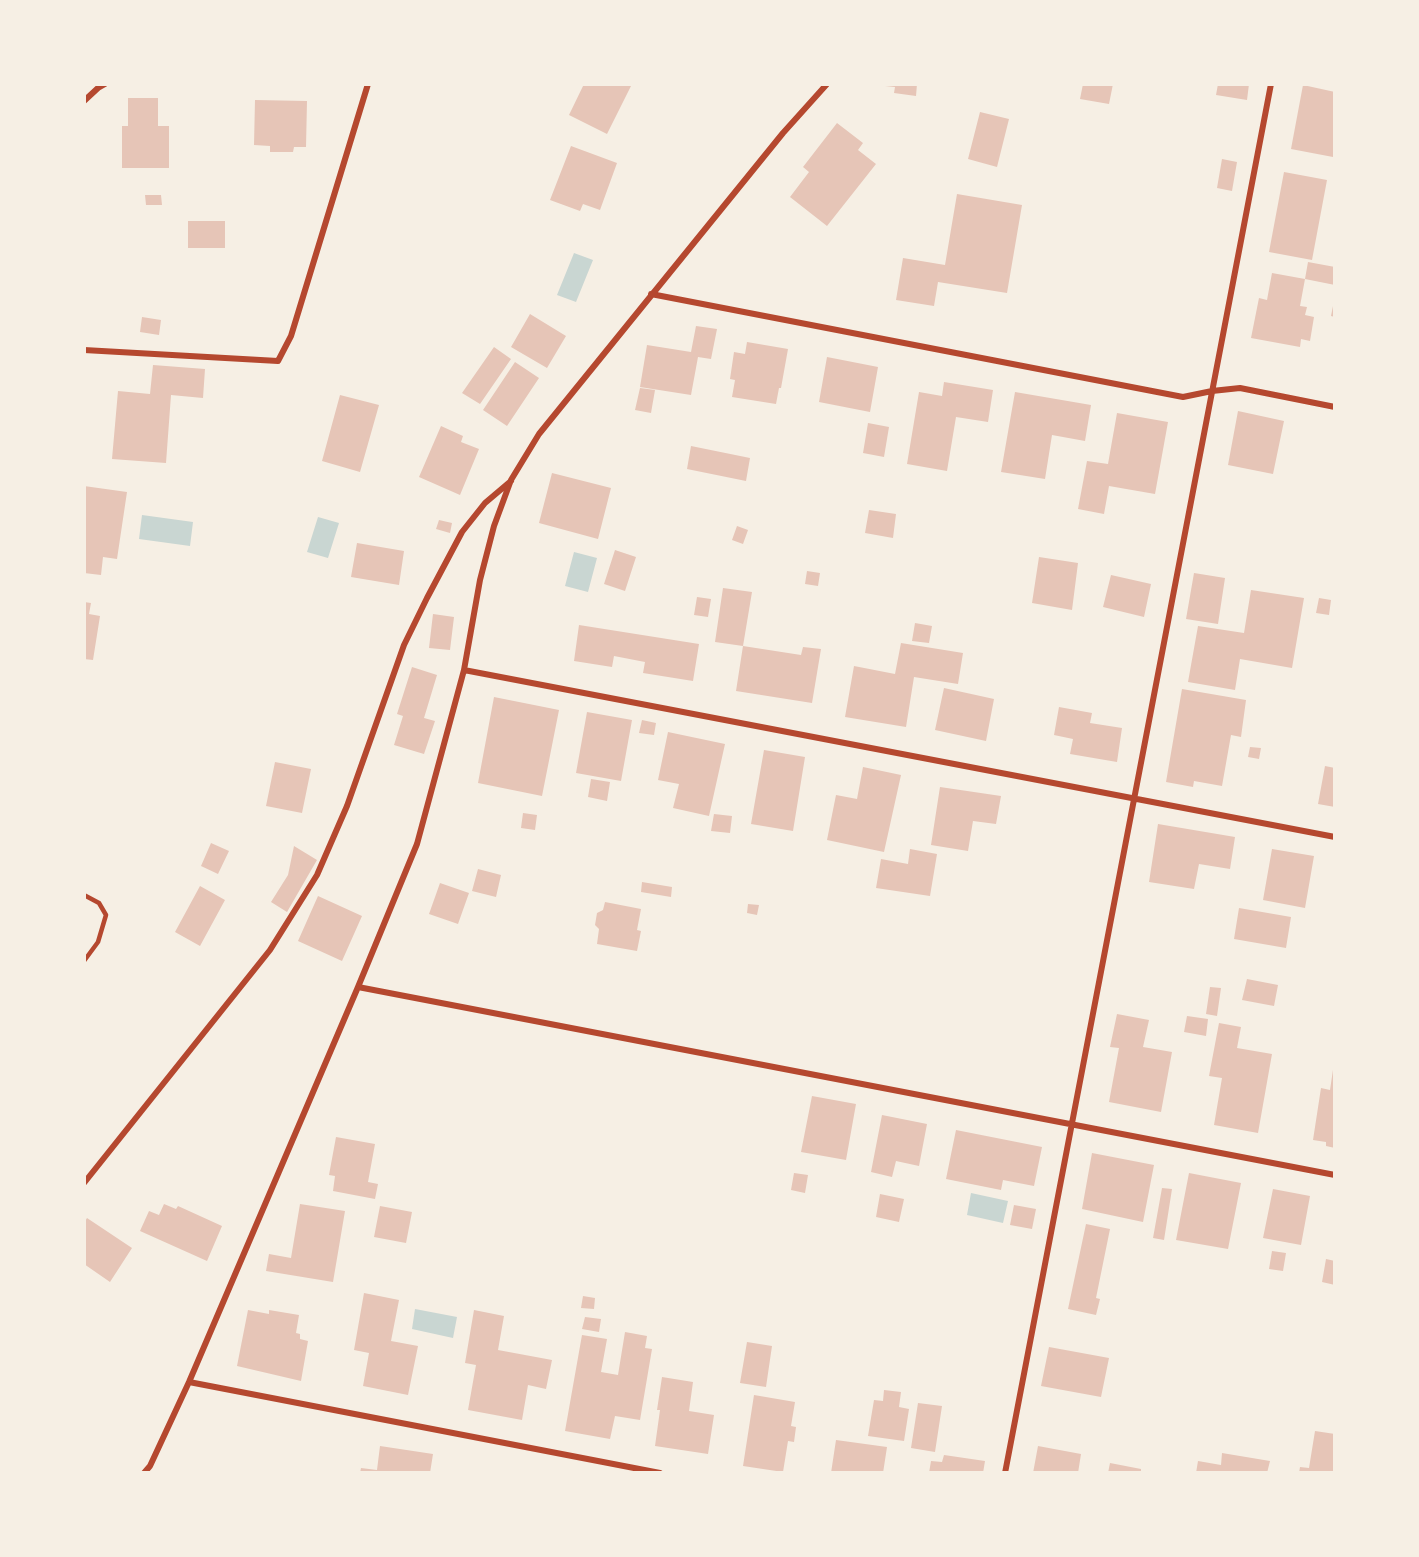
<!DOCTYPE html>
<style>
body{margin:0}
#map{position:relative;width:1419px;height:1557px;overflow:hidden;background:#f6efe4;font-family:"Playfair Display",serif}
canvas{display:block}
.frame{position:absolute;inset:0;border:86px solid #f6efe4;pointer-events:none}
</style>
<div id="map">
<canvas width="1419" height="1557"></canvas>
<div class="frame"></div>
</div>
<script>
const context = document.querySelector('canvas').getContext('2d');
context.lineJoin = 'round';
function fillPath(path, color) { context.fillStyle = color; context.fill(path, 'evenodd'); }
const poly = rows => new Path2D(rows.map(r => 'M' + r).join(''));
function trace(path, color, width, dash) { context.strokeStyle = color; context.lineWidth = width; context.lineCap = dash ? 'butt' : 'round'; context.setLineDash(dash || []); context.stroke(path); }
const water = poly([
 [574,253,593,260,576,302,557,295],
 [142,515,193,522,190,546,139,539],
 [318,517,339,523,328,558,307,552],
 [574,552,597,558,588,592,565,586],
 [971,1193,1008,1201,1003,1223,967,1215],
 [415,1309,457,1317,453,1338,412,1329]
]);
const building = poly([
 [584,84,632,84,607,134,569,115],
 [886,84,917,84,916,96,894,93,895,87,885,86],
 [1083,84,1113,84,1109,104,1080,99],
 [1218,84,1249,84,1247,100,1216,95],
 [1303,85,1335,92,1335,146,1333,157,1291,149],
 [128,98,158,98,158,126,169,126,169,168,122,168,122,126,128,126],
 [255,100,307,101,306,147,294,147,293,152,270,152,270,146,254,145],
 [980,112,1009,119,997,167,968,159],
 [837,123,863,143,858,150,876,164,827,226,790,197,809,172,803,167],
 [571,146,617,163,600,210,583,204,580,211,550,200],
 [1222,159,1237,162,1232,191,1217,188],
 [1284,172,1327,180,1312,260,1269,252],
 [957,194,1022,205,1007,293,938,282,934,306,896,300,903,258,945,265],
 [145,195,161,195,162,205,146,205],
 [188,221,225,221,225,248,188,248],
 [1308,262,1335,267,1335,285,1305,279],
 [1272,273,1305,279,1300,306,1307,307,1305,315,1314,317,1310,341,1301,339,1300,347,1251,338,1259,298,1267,300],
 [1334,301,1335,301,1335,317,1331,316],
 [530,314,566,336,547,368,511,347],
 [142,317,161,320,159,335,140,332],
 [696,326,717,329,711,359,698,357,691,395,640,387,647,345,691,352],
 [747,342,788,349,781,388,779,388,776,404,732,397,735,380,730,379,734,352,745,354],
 [494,347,511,359,480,404,462,393],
 [827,357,878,367,870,412,819,402],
 [515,362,539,378,507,426,483,410],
 [153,365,205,369,203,398,171,395,166,463,112,459,118,391,150,394],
 [944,382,993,390,988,422,956,417,947,471,907,464,919,392,942,396],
 [640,388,655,390,651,413,635,410],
 [1015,392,1091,405,1085,441,1052,435,1045,479,1001,472],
 [340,395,379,405,360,472,322,461],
 [1238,411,1284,421,1273,474,1228,465],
 [1117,413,1168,422,1155,494,1109,486,1104,514,1078,509,1087,461,1108,464],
 [868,423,889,427,884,457,863,453],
 [441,426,463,436,461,442,479,449,460,495,419,477],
 [691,446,750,458,746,481,687,469],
 [552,473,611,488,598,539,539,523],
 [84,486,127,492,117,559,103,557,101,575,84,573],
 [869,510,896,514,893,538,865,533],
 [439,520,452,523,450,533,436,529],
 [737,526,748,530,743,544,732,540],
 [357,543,404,551,399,585,351,577],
 [615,550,636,557,625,591,604,584],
 [1039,557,1078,563,1072,610,1032,603],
 [807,571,820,573,818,586,805,584],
 [1194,573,1225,578,1218,624,1186,619],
 [1111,575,1151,584,1144,617,1103,607],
 [723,588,752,592,743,646,715,642],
 [1251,590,1304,598,1292,668,1240,659,1235,690,1188,682,1198,626,1244,633],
 [697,597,711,599,708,617,694,615],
 [1319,598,1331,600,1329,615,1316,613],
 [84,602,91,603,89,614,100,616,93,660,84,659],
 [433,614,454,617,450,650,429,648],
 [915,623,932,626,929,643,912,641],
 [579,625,699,644,693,681,643,673,645,662,614,656,612,667,574,661],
 [901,643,963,653,958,684,914,677,906,727,845,717,854,666,895,674],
 [743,646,801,655,803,647,821,649,812,703,736,691],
 [412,667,437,675,424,718,435,721,424,754,394,745,403,716,397,714],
 [944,688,994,699,986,741,935,730],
 [1182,689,1246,700,1241,737,1231,735,1222,786,1194,781,1193,787,1166,782],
 [494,697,559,710,542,796,478,783],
 [1059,707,1092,713,1090,723,1122,728,1117,762,1070,754,1073,739,1054,735],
 [587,712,632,720,621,781,576,773],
 [642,720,656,723,654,735,639,733],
 [668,732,725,744,709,816,673,808,679,784,658,780],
 [1250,747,1261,748,1259,759,1248,757],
 [764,750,805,757,793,831,751,824],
 [275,762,311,769,302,813,266,806],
 [1325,766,1335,768,1335,807,1318,804],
 [863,767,901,775,884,852,827,840,836,795,857,799],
 [591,779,610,782,607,801,588,797],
 [940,787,1001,796,996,824,973,821,968,851,931,845],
 [523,813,537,815,535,830,521,828],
 [714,814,732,816,730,833,711,831],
 [1158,824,1235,837,1230,869,1199,864,1194,889,1149,882],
 [211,843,229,851,218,874,201,866],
 [294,846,317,860,287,912,271,902,288,875],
 [910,849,937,854,930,896,876,888,881,859,908,864],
 [1272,849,1314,856,1305,908,1263,900],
 [478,869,501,875,496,897,472,891],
 [642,882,672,887,671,897,641,892],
 [440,883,469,893,458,924,429,914],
 [200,886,225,900,200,946,175,932],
 [318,896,362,916,342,961,298,941],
 [605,902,641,909,637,930,641,931,637,951,597,944,599,929,595,925,597,913,603,910],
 [748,904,759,905,757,915,747,913],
 [1239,908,1291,917,1286,948,1234,939],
 [1247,979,1278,985,1274,1006,1242,1000],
 [1210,987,1221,988,1217,1016,1206,1014],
 [1117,1014,1149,1020,1143,1047,1172,1052,1161,1112,1109,1102,1119,1048,1110,1047],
 [1187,1016,1208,1019,1206,1036,1184,1032],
 [1219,1023,1241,1027,1237,1048,1272,1054,1258,1133,1214,1125,1222,1078,1209,1076],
 [1334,1063,1335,1063,1335,1148,1326,1146,1326,1142,1313,1140,1321,1088,1330,1090],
 [812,1096,856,1104,846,1160,801,1152],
 [882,1115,927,1124,919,1166,896,1161,892,1177,871,1172],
 [956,1130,1042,1147,1034,1186,1003,1180,1001,1190,946,1179],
 [336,1137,375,1144,368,1182,378,1184,375,1199,333,1191,335,1176,329,1175],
 [1092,1153,1154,1165,1143,1222,1082,1209],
 [794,1173,808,1175,805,1193,791,1190],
 [1189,1173,1241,1183,1228,1249,1176,1240],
 [1162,1188,1172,1189,1164,1240,1153,1238],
 [1273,1189,1310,1196,1301,1245,1263,1238],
 [880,1194,904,1199,899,1222,876,1217],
 [164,1204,176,1209,178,1206,222,1226,207,1261,140,1231,149,1211,159,1215],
 [300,1204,345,1211,333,1282,266,1271,269,1254,291,1258],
 [1014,1205,1036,1209,1032,1229,1010,1225],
 [380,1206,412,1212,406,1243,374,1237],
 [87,1218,132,1248,110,1282,84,1264,84,1223],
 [1086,1224,1110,1229,1096,1298,1100,1299,1096,1315,1068,1309],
 [1272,1251,1286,1253,1283,1271,1269,1269],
 [1326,1259,1335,1261,1335,1285,1322,1282],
 [364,1293,399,1300,391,1341,418,1346,408,1395,363,1386,369,1353,354,1350],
 [583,1296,595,1298,594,1309,581,1308],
 [248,1310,269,1314,269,1310,299,1315,296,1333,300,1334,300,1339,308,1341,301,1381,237,1366],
 [474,1310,504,1316,498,1350,552,1360,546,1389,528,1385,522,1420,468,1410,476,1365,465,1363],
 [585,1317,601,1319,599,1332,582,1329],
 [625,1332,647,1336,645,1348,652,1349,640,1420,615,1416,610,1439,565,1431,582,1335,607,1339,601,1372,618,1375],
 [747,1342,772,1346,766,1387,740,1383],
 [1049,1347,1109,1358,1101,1397,1041,1386],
 [662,1377,693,1382,689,1411,714,1415,708,1454,655,1446,660,1410,657,1410],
 [884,1390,901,1392,899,1407,909,1409,904,1441,868,1436,874,1400,883,1401],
 [754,1395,795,1402,791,1426,796,1427,794,1442,788,1441,783,1472,743,1466],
 [918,1403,942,1406,935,1452,911,1448],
 [1315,1431,1335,1434,1335,1473,1299,1473,1300,1467,1309,1468],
 [836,1440,887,1447,883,1473,831,1473],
 [380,1446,433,1454,430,1473,360,1473,361,1468,377,1470],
 [1038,1446,1081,1454,1078,1473,1033,1473],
 [1222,1453,1270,1461,1267,1473,1196,1473,1198,1461,1221,1465],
 [944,1455,985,1461,983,1473,929,1473,931,1461,942,1462],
 [1110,1463,1141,1469,1141,1473,1108,1473]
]);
const service = poly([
 [84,895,99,903,106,915,98,942,84,961]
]);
const minor = poly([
 [84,101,98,88,105,84],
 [651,294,1183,397,1212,391,1240,388,1335,407],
 [84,350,278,361,291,336,368,84],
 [464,670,1335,837],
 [358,987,1335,1175],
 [84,1183,270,950,317,875,347,806,404,645,427,598,462,532,485,503,511,481],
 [189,1382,660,1473],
 [144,1473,150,1466,189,1382,358,987,417,844,464,670,480,580,494,526,511,480,539,434,783,133,827,84],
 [1005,1473,1271,84]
]);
fillPath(water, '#c9d6d2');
fillPath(building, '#e6c5b7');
trace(service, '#b5482f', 4.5);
trace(minor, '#b5482f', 6);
</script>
